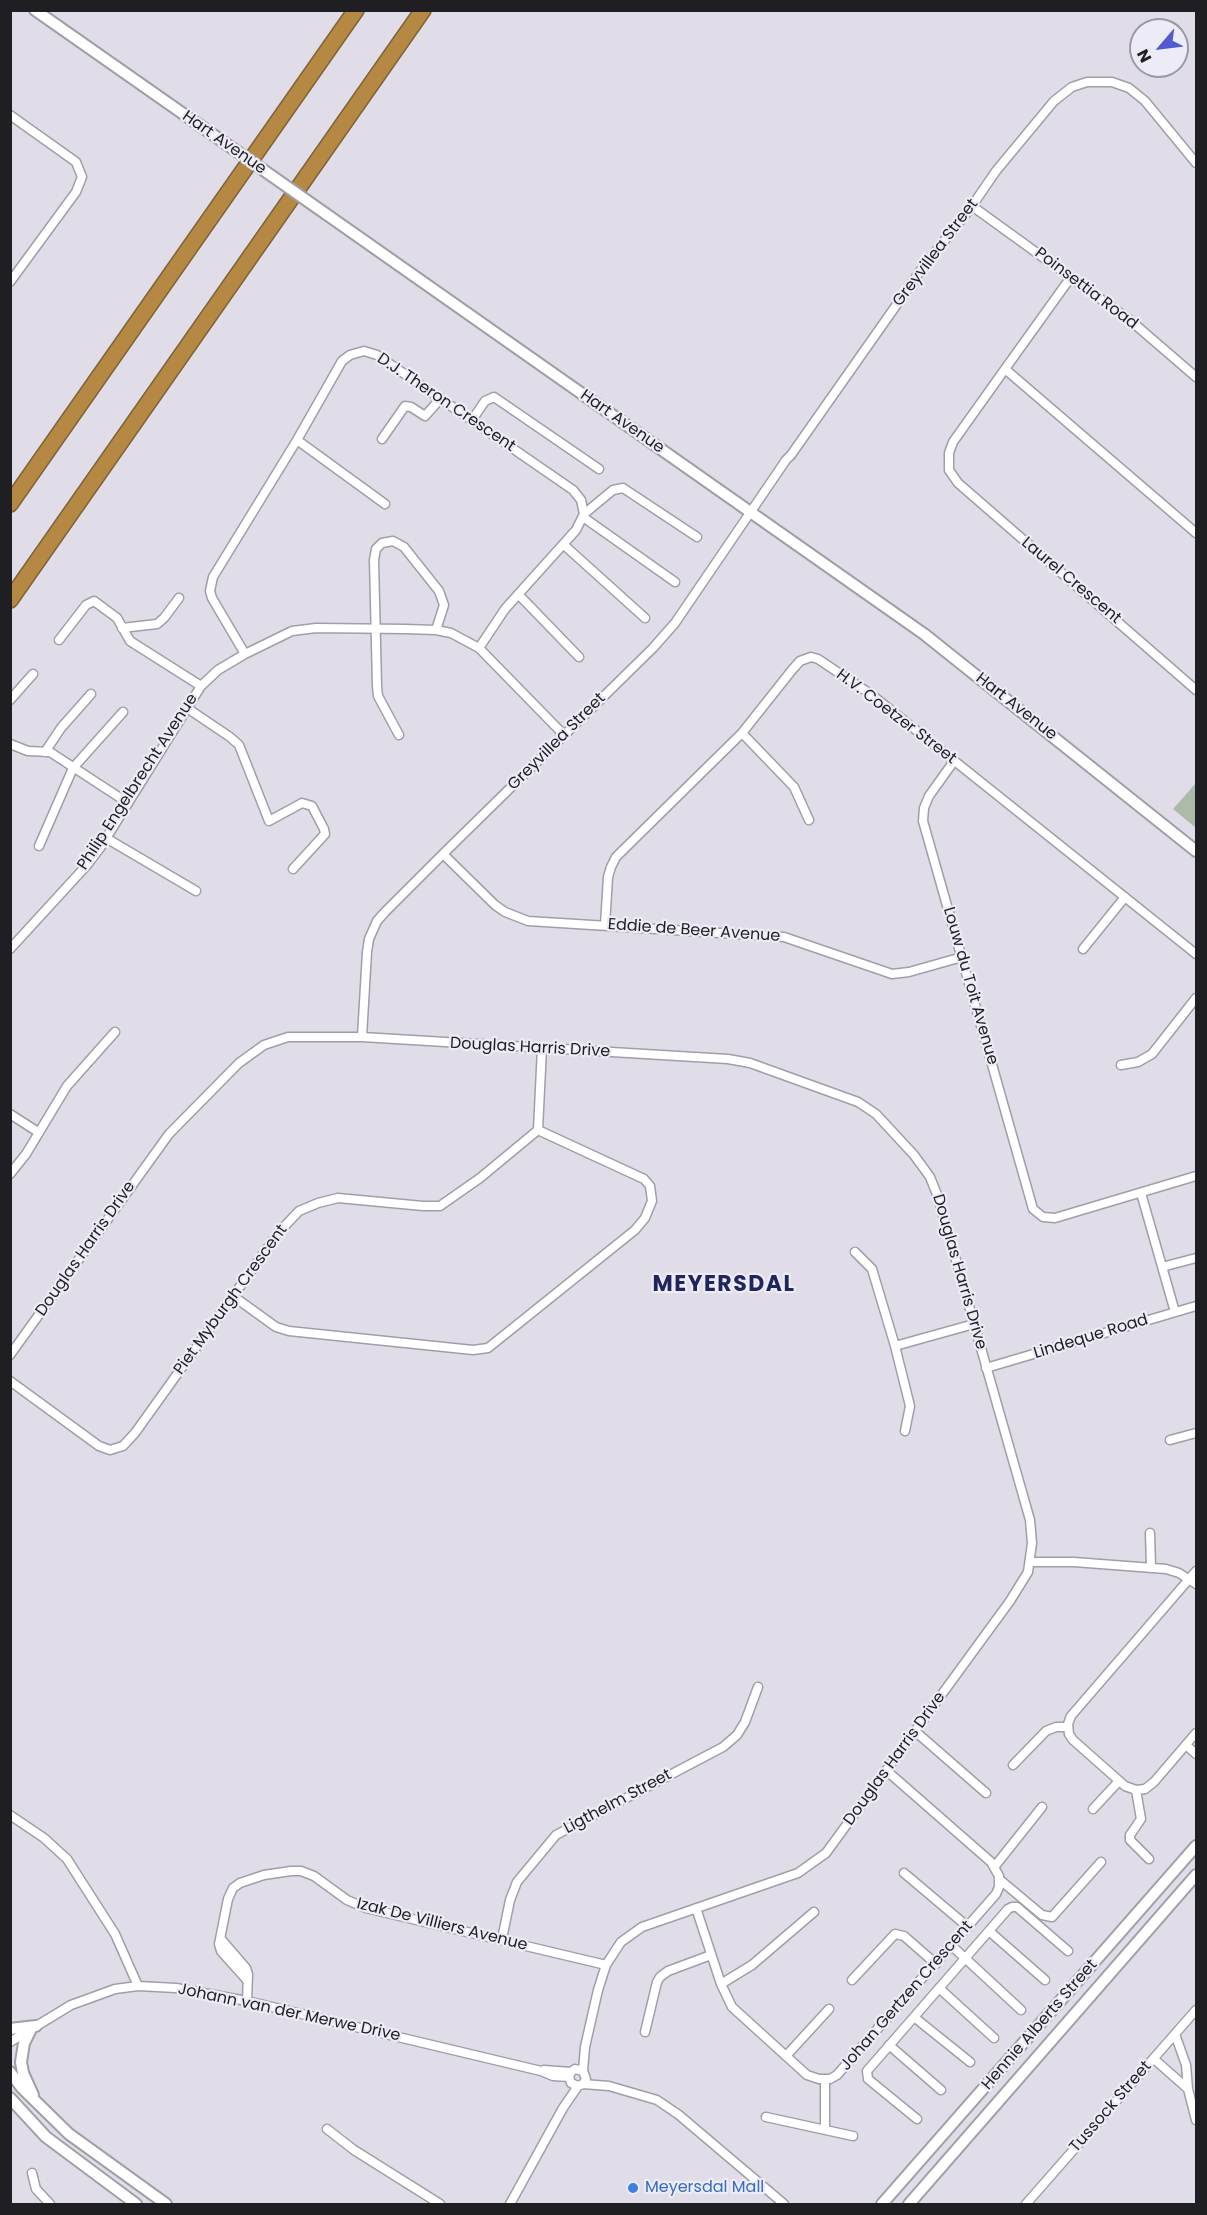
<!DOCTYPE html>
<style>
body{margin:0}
#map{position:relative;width:1207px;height:2215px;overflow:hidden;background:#e0dde8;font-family:Poppins,sans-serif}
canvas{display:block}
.frame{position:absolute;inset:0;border:12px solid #1f1e22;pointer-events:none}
.north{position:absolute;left:1129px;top:18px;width:60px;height:60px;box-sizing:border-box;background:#edebf5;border:2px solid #9b99a1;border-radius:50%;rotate:242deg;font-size:16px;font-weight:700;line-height:24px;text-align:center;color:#1f1e22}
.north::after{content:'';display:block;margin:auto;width:21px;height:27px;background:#525bd1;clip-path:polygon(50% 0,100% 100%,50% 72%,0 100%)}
</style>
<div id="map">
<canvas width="1207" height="2215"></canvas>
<div class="frame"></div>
<div class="north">N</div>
</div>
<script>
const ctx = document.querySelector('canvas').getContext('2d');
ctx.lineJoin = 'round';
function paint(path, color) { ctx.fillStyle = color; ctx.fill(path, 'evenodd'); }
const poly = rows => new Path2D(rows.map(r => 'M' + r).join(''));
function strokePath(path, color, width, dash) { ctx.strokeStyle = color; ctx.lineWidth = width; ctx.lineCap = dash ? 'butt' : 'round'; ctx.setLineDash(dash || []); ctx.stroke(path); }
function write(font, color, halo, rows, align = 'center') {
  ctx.font = font + ' Poppins,sans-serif'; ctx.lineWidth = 4.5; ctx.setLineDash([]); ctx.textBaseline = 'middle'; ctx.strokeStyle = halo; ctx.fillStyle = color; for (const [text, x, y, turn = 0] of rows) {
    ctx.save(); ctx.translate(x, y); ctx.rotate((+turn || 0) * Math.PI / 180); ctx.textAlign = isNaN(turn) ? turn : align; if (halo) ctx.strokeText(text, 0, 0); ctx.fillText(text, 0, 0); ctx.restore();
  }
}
const green = poly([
 [1196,783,1196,828,1173,809]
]);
const minor = poly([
 [10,115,76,162,82,177,76,192,10,282],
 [972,206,1131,321,1196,377],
 [1005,369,1071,277],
 [472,420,485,401,494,397,599,469],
 [382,439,405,406,411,407,425,416,441,398],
 [297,440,385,504],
 [584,514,613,490,623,488,697,537],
 [583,517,675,582],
 [1196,533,1005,369,953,442,949,453,949,470,958,483,1196,690],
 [564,545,645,618],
 [518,594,579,657],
 [122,628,157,624,164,618,179,598],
 [59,640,86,605,94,601,117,618,130,641,201,686],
 [245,654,212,598,210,591,213,577,297,440,342,361,350,355,364,351,377,355,573,490,581,500,584,514,576,530,505,609,479,648],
 [10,700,33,674],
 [187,708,230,737,239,745,269,821,302,803,312,806,324,829,325,834,293,869],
 [742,733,794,787,809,820],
 [399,735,378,696,377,686,374,560,376,549,382,543,393,541,404,547,439,591,444,605,436,630],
 [10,744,28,751,50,752,128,803],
 [45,752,61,728,91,694],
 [954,761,929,796,924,808,923,821,1033,1209,1043,1217,1055,1218,1196,1176],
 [106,838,196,891],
 [39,846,73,768,123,712],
 [443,854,495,905,505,912,528,921,784,937,892,974,909,972,962,957],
 [605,925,608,877,611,867,616,857,742,733,792,670,800,661,811,657,818,659,872,695,1196,954],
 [10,949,87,865,100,848,201,686,218,670,245,654,292,631,316,628,405,629,436,630,451,633,479,648,564,735],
 [1083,949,1125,897],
 [362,1037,367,952,369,939,377,921,385,912,443,854,653,648,675,623,786,460,791,455,921,270,972,206,996,171,1054,101,1072,87,1087,82,1112,82,1129,88,1145,101,1196,163],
 [1121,1065,1138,1062,1152,1054,1196,998],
 [10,1114,38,1132],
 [10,1174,26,1154,67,1086,115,1032],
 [1141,1193,1175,1312],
 [855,1252,872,1269,895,1346],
 [1162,1267,1196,1258],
 [233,1296,276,1327,289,1331,473,1350,488,1348,635,1230,645,1218,652,1201,650,1186,644,1179,538,1130],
 [10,1355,169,1134,239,1063,264,1045,288,1037,362,1037,728,1059,750,1063,858,1102,876,1114,914,1155,930,1177,938,1197,1030,1520,1032,1543,1028,1572,1010,1601,826,1853,798,1873,642,1927,621,1942,606,1965,598,1990,585,2047,583,2071,586,2079,583,2084,578,2086,571,2083,569,2077,571,2072,575,2069,583,2071],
 [986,1368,1196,1306],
 [10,1381,99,1446,110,1450,123,1446,135,1433,279,1232,299,1211,318,1203,338,1198,423,1206,440,1206,480,1178,538,1130,542,1048],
 [905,1431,910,1406,895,1346,974,1324],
 [1170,1440,1196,1433],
 [1150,1533,1151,1567],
 [1030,1562,1074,1562,1166,1569,1179,1573,1196,1584],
 [1196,1571,1071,1716,1068,1724,1069,1734,1073,1740,1125,1786,1136,1790,1145,1789,1154,1782,1196,1733],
 [916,1732,986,1793],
 [1186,1745,1196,1754],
 [1013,1765,1046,1731,1056,1727,1068,1727],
 [1136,1790,1141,1819,1130,1835,1130,1840,1149,1859],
 [1093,1809,1119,1781],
 [10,1815,44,1838,67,1859,115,1934,138,1986],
 [995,1866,1042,1807],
 [904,1873,968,1927],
 [999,1879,1042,1915,1052,1917,1101,1862],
 [696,1908,721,1984,732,2007,807,2075,819,2079,830,2079,837,2075,996,1894,999,1887,999,1876,991,1862,887,1771],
 [989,1931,1045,1980],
 [221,1939,246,1968,248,1974,247,2001],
 [502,1939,510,1900,517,1882,556,1835,723,1747,737,1735,745,1722,758,1687],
 [952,1946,1021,2010],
 [247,1980,221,1951,219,1944,228,1899,233,1888,240,1883,264,1875,291,1871,301,1871,314,1876,347,1900,366,1908,606,1965],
 [852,1980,895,1934,904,1936,936,1964],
 [721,1984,752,1965,814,1912],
 [939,1988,994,2038],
 [914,2017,970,2062],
 [645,2032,657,1982,660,1977,668,1971,711,1955],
 [1175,2034,1186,2065,1188,2089,1196,2120],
 [10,2042,71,2005,115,1989,138,1986,176,1988,247,2001,541,2071,553,2076,569,2077],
 [889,2045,941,2090],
 [786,2056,829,2009],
 [1154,2059,1188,2089],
 [544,2070,571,2072],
 [583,2084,609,2086,657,2100,679,2115,784,2204],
 [766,2117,853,2136],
 [917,2119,868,2079,867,2071,1008,1909,1012,1907,1017,1907,1068,1951],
 [327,2129,354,2150,440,2204],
 [825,2129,825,2079],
 [32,2173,36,2189,50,2204],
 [510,2204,563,2108,578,2086],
 [1026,2204,1196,2010]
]);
const tertiary = poly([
 [35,10,232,148],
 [326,214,924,634,1196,851],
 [10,2029,36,2026],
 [31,2029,24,2043,21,2062,23,2073,33,2095],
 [10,2072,22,2088,69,2134,166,2204],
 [10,2098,46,2137,136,2204],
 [882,2204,1196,1846],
 [909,2204,1196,1875]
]);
const motorway = poly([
 [10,504,356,10],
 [10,600,423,10]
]);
const tertiaryBridge = poly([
 [232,148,326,214]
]);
const markers = [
 [633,2188,6,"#3f7fe0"]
];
const streetNames = [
 ["Hart Avenue",224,143,35],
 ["Greyvillea Street",936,253,-53],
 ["Poinsettia Road",1086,289,37],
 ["D.J. Theron Crescent",446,403,34],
 ["Hart Avenue",622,422,35],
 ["Laurel Crescent",1071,581,40],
 ["Hart Avenue",1016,707,38],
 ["H.V. Coetzer Street",896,717,37],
 ["Greyvillea Street",557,742,-45],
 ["Philip Engelbrecht Avenue",138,782,-57],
 ["Eddie de Beer Avenue",694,931,4],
 ["Louw du Toit Avenue",970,986,74],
 ["Douglas Harris Drive",530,1048,3],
 ["Douglas Harris Drive",86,1249,-55],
 ["Douglas Harris Drive",959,1272,74],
 ["Piet Myburgh Crescent",231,1300,-54],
 ["Lindeque Road",1091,1337,-17],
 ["Douglas Harris Drive",895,1759,-54],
 ["Ligthelm Street",618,1802,-28],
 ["Izak De Villiers Avenue",442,1925,14],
 ["Johan Gertzen Crescent",907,1996,-49],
 ["Johann van der Merwe Drive",289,2013,12],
 ["Hennie Alberts Street",1040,2025,-49],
 ["Tussock Street",1111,2107,-49]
];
const shopNames = [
 ["Meyersdal Mall",645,2188]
];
const districtNames = [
 ["MEYERSDAL",724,1285]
];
paint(green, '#acbaa9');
strokePath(minor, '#a09ea7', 11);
strokePath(tertiary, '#a09ea7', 14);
strokePath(motorway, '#806437', 18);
strokePath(minor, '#fff', 8);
strokePath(tertiary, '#fff', 10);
strokePath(motorway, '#b58943', 15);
strokePath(tertiaryBridge, '#a09ea7', 14, []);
strokePath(tertiaryBridge, '#fff', 10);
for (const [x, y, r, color] of markers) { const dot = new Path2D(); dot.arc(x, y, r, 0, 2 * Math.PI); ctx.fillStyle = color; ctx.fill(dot); strokePath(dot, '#edebf5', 2); }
write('16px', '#1f1e22', '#edebf5', streetNames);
write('16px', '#366cbe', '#edebf5', shopNames, 'left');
ctx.letterSpacing = '1.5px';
write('bold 22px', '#21255e', '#edebf5', districtNames);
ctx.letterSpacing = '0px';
</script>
